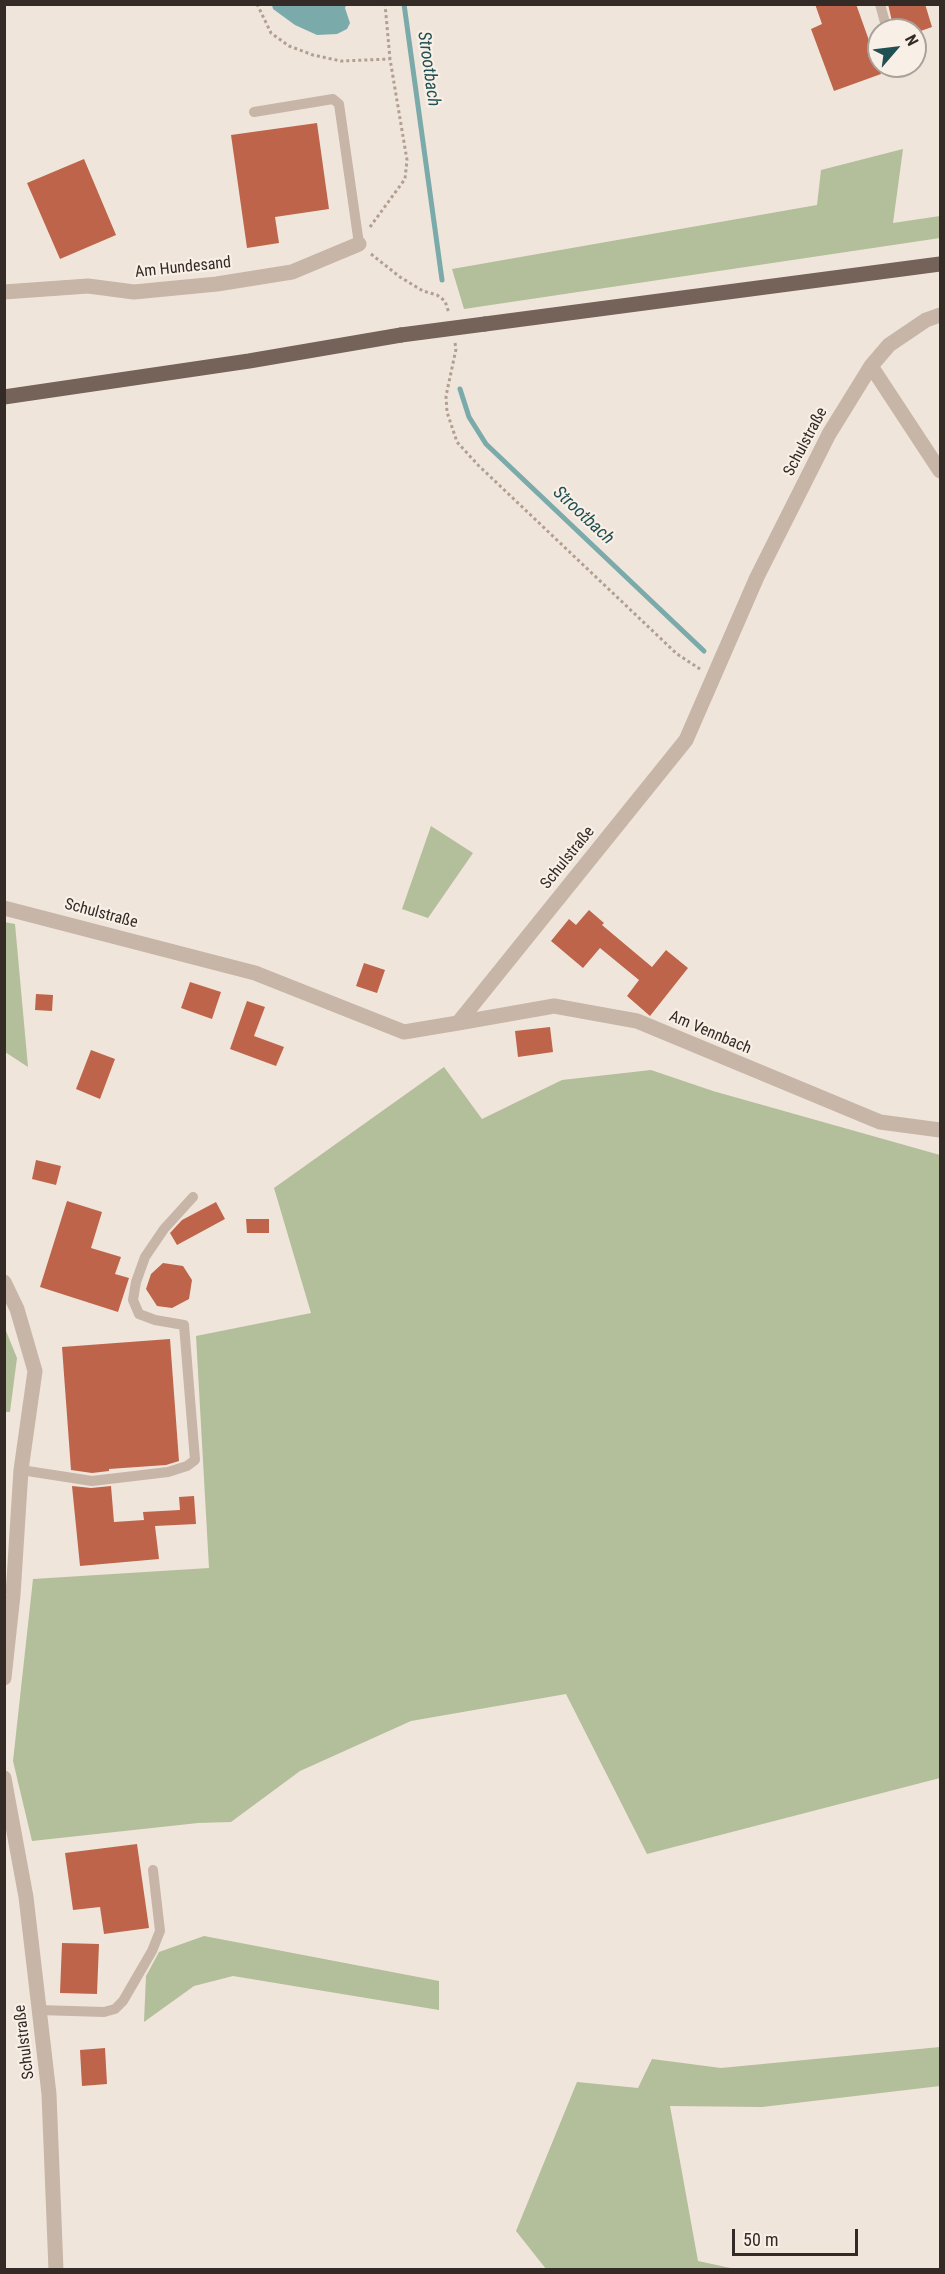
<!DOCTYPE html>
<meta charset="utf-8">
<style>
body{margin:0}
#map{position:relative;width:945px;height:2274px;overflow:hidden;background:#f0e5da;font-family:"Roboto Condensed",sans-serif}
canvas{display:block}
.frame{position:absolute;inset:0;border:6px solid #342b27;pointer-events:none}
.north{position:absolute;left:867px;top:18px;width:60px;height:60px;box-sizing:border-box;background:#f8efe6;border:2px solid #aaa19a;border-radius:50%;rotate:62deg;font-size:16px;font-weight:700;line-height:24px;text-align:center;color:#342b27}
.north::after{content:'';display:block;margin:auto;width:21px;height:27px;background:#1f5052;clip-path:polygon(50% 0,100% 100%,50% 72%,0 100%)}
.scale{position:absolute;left:732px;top:2229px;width:126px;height:27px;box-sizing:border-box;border:3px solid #342b27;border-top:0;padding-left:8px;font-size:18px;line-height:21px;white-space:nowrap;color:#342b27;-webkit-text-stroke:4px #f8efe6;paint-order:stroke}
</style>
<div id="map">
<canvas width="945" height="2274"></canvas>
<div class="frame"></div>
<div class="north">N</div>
<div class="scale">50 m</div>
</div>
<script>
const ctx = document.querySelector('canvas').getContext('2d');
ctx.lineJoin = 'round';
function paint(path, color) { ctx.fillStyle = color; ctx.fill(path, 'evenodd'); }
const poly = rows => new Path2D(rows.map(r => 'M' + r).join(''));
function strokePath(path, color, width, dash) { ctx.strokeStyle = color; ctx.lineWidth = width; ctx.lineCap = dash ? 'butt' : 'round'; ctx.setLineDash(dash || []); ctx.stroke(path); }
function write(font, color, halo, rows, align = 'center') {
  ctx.font = font + ' "Roboto Condensed",sans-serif'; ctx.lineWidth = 4.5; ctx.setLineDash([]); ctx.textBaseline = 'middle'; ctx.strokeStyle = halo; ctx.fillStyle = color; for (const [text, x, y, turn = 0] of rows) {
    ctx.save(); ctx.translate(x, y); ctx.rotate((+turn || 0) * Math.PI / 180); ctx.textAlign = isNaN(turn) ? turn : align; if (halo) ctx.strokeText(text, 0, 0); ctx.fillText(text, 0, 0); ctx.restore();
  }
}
const green = poly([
 [903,149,893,223,940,216,940,238,464,309,452,269,817,205,821,170],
 [431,826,473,853,428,918,402,909],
 [4,922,15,924,28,1067,5,1052],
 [444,1067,482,1119,562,1080,651,1070,713,1091,940,1155,940,1778,647,1854,566,1694,411,1721,300,1771,231,1822,198,1823,32,1841,13,1761,33,1579,209,1568,196,1336,311,1313,274,1188],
 [4,1326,17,1358,10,1412,5,1412],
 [204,1936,439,1981,439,2010,233,1976,194,1986,144,2022,146,1976,159,1952],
 [940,2047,940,2086,762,2107,670,2106,698,2261,735,2269,546,2269,516,2231,577,2082,638,2088,652,2059,721,2068]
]);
const water = poly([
 [272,5,346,5,345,8,350,23,347,29,337,34,317,35,295,25,273,9]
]);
const stream = poly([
 [404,4,442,280],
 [460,389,469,417,486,444,704,651]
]);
const building = poly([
 [815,4,856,4,881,74,834,91,811,29,822,24],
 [888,4,925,4,932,27,915,33,915,30,894,30],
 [317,123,329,209,275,217,279,243,247,248,231,135],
 [84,159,116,235,60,259,27,183],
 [589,910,604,923,602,925,652,967,666,950,688,968,650,1016,627,996,639,980,600,948,583,968,551,941,569,919,576,925],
 [364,963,385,970,377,993,356,986],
 [190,982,221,992,212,1019,181,1008],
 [36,994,53,995,52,1011,35,1010],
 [247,1001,265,1007,254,1036,284,1047,276,1066,230,1049],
 [550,1027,553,1052,518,1057,515,1031],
 [91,1050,115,1059,100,1099,76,1089],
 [36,1160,61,1166,56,1185,32,1179],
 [67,1201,102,1212,91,1248,121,1257,115,1274,129,1278,118,1312,40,1287],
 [216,1202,225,1219,177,1245,170,1233,182,1220],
 [246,1219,269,1219,269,1233,247,1233],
 [163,1263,183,1266,192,1280,189,1299,172,1308,157,1306,146,1289,151,1274],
 [170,1339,179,1461,166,1465,109,1469,109,1471,92,1473,71,1470,62,1347],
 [72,1486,91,1488,111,1486,114,1522,144,1520,143,1512,180,1510,179,1497,194,1496,196,1524,155,1526,159,1559,80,1566],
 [137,1844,149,1928,104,1934,100,1907,73,1910,65,1853],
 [62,1943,99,1944,97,1994,60,1993],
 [105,2048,107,2084,82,2086,80,2050]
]);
const path = poly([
 [257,4,271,33,289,46,313,55,341,61,390,59],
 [370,227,405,179,407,160,390,59,385,4],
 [371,254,400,277,423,291,437,295,445,301,449,313],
 [455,343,456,349,446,396,447,412,457,442,478,465,677,654,700,669]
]);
const service = poly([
 [880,4,887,30],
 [254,112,333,99,339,104,359,244],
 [21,1470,92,1481,168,1472,187,1466,195,1460,184,1325,155,1320,139,1314,133,1300,136,1282,145,1257,164,1229,193,1197],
 [39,2010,104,2012,115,2009,123,2001,152,1951,160,1931,153,1870]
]);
const minor = poly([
 [4,292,88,286,134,292,217,284,292,272,359,244],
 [871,366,940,471],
 [4,908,255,973,404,1032,458,1023,686,740,757,577,829,434,871,366,889,345,926,320,940,315],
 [458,1023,554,1006,637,1021,880,1122,940,1130],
 [4,1282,17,1309,35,1371,21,1470,13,1595,4,1678],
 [4,1778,26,1897,49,2094,56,2270]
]);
const primary = poly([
 [485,324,940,264],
 [4,397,249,361,401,335]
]);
const primaryBridge = poly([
 [401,335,485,324]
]);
const streetNames = [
 ["Am Hundesand",183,268,-6],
 ["Schulstraße",806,442,-62],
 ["Schulstraße",568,858,-51],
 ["Schulstraße",101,914,15],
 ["Am Vennbach",710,1033,23],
 ["Schulstraße",25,2042,-97]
];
const waterNames = [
 ["Strootbach",428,69,82],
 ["Strootbach",583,516,43]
];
paint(green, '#b3be9b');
paint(water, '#7baaab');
strokePath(stream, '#7baaab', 5);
paint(building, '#be644a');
strokePath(path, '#b29f91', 3, [3, 3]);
strokePath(service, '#c7b5a7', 10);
strokePath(minor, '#c7b5a7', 15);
strokePath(primary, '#756259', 15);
strokePath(primaryBridge, '#756259', 15);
write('16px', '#342b27', '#f8efe6', streetNames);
write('italic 18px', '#1f5052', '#f8efe6', waterNames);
</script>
